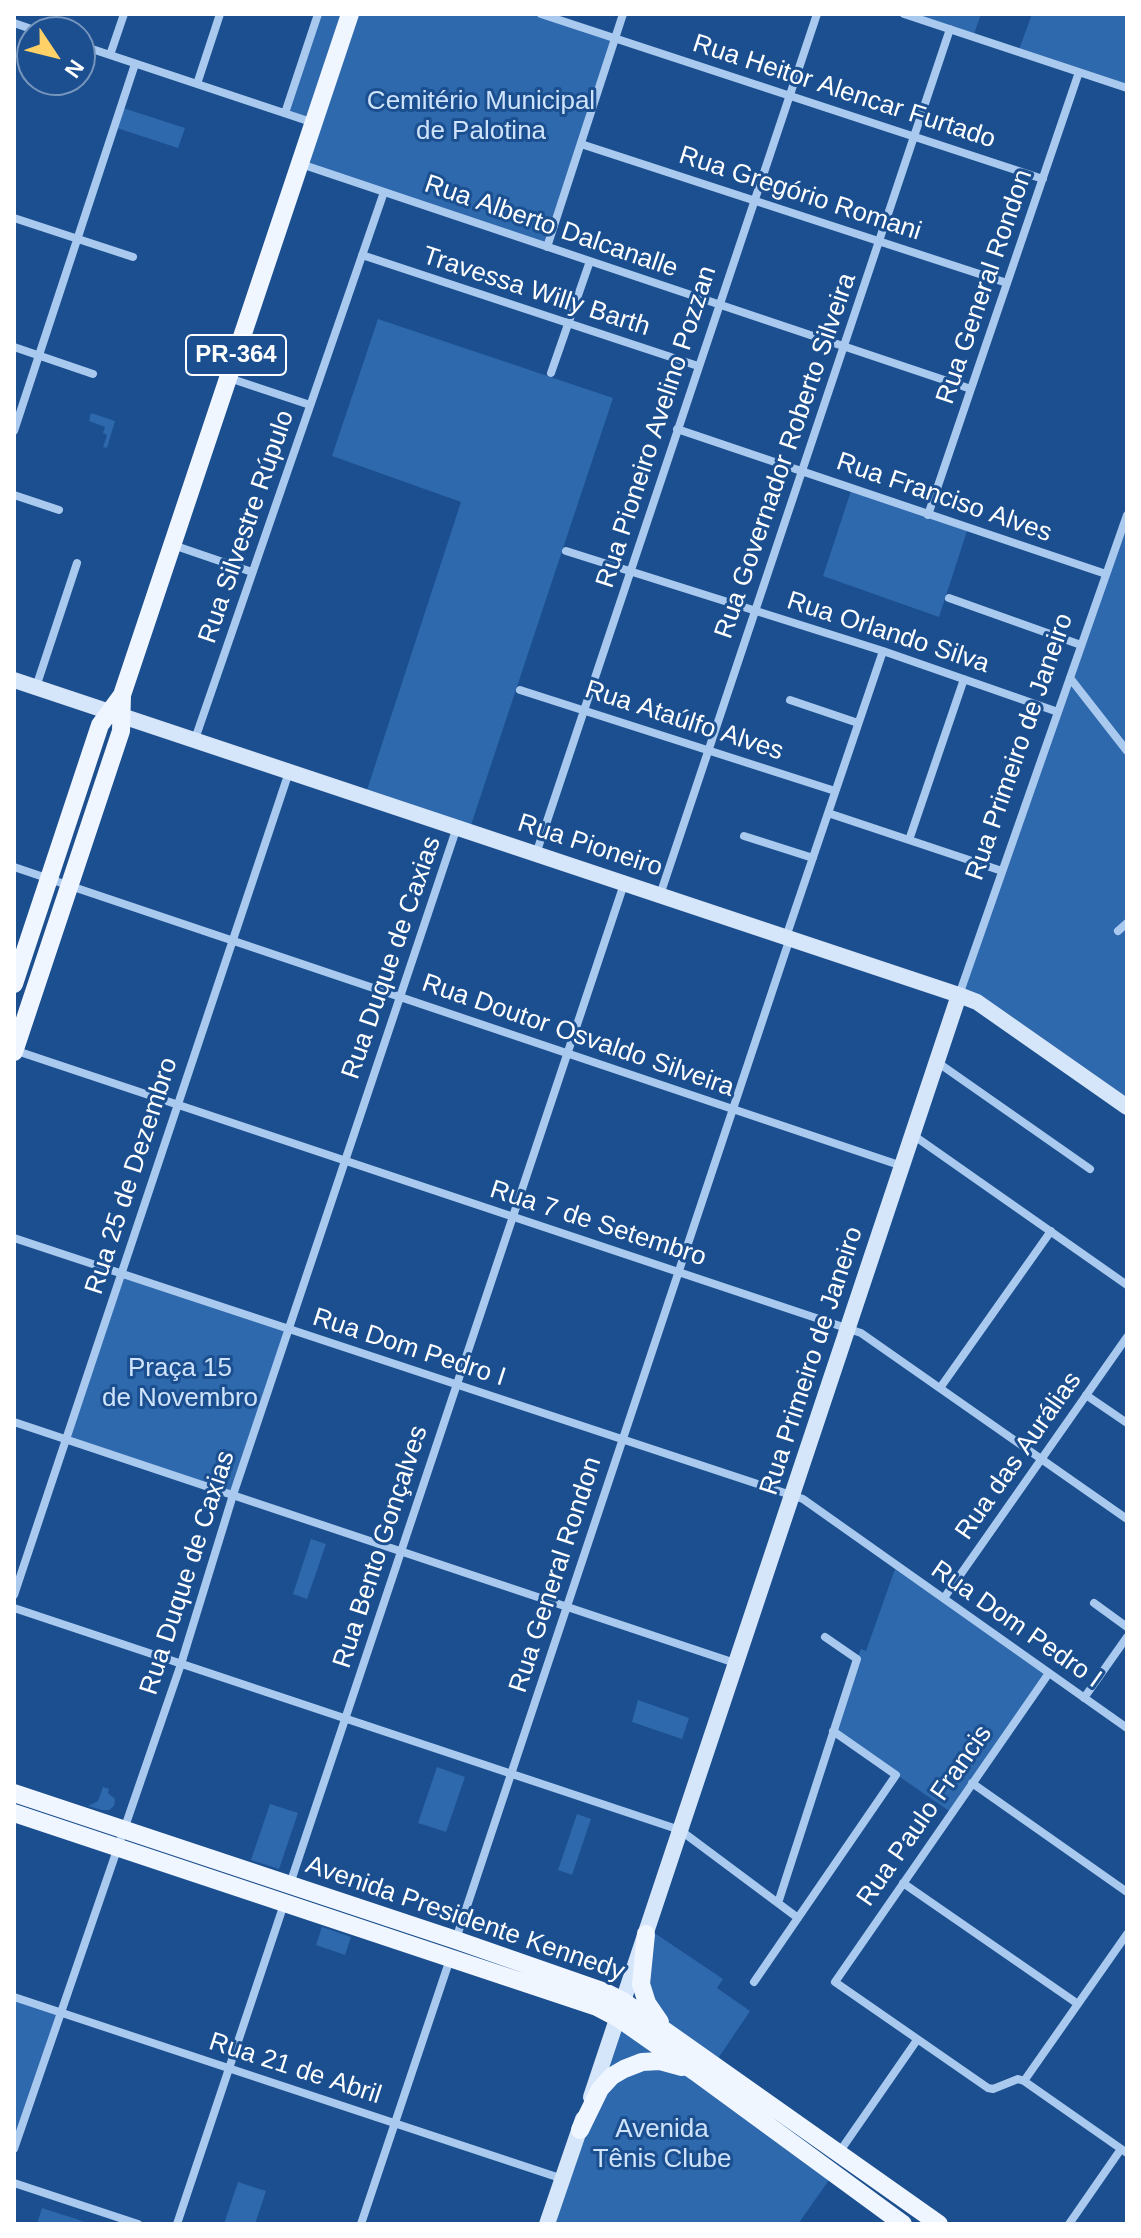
<!DOCTYPE html>
<meta charset="utf-8">
<style>
body{margin:0}
#map{position:relative;width:1141px;height:2238px;overflow:hidden;background:#1b4f8f;font-family:Arial,sans-serif}
canvas{display:block}
.frame{position:absolute;inset:0;border:16px solid #fff;pointer-events:none}
.north{position:absolute;left:16px;top:16px;width:80px;height:80px;box-sizing:border-box;background:#1b4f8f;border:2px solid #7695bc;border-radius:50%;rotate:125deg;font-size:22px;font-weight:700;line-height:32px;text-align:center;color:#fff}
.north::after{content:'';display:block;margin:auto;width:28px;height:36px;background:#ffd166;clip-path:polygon(50% 0,100% 100%,50% 72%,0 100%)}
</style>
<div id="map">
<canvas width="1141" height="2238"></canvas>
<div class="frame"></div>
<div class="north">N</div>
</div>
<script>
const ctx = document.querySelector('canvas').getContext('2d');
ctx.lineJoin = 'round';
function paint(path, color) { ctx.fillStyle = color; ctx.fill(path, 'evenodd'); }
const poly = rows => new Path2D(rows.map(r => 'M' + r).join(''));
function strokePath(path, color, width, dash) { ctx.strokeStyle = color; ctx.lineWidth = width; ctx.lineCap = dash ? 'butt' : 'round'; ctx.setLineDash(dash || []); ctx.stroke(path); }
function write(font, color, halo, rows, align = 'center') {
  ctx.font = font + ' Arial,sans-serif'; ctx.lineWidth = 6; ctx.setLineDash([]); ctx.textBaseline = 'middle'; ctx.strokeStyle = halo; ctx.fillStyle = color; for (const [text, x, y, turn = 0] of rows) {
    ctx.save(); ctx.translate(x, y); ctx.rotate((+turn || 0) * Math.PI / 180); ctx.textAlign = isNaN(turn) ? turn : align; if (halo) ctx.strokeText(text, 0, 0); ctx.fillText(text, 0, 0); ctx.restore();
  }
}
const green = poly([
 [318,14,541,14,615,38,547,247,301,164,314,123,285,113],
 [916,14,981,14,973,37],
 [1032,14,1127,14,1127,78,1124,87,1018,52],
 [120,107,185,128,178,148,114,127],
 [378,319,613,398,469,831,365,796,461,502,332,456],
 [91,413,115,421,107,448,103,447,107,435,103,433,105,427,89,421],
 [852,488,968,528,939,617,823,576],
 [1127,515,1127,1094,1119,1102,959,995],
 [121,1273,289,1329,233,1495,66,1439],
 [311,1539,326,1544,307,1599,293,1594],
 [895,1569,1049,1673,952,1813,833,1731,857,1659,861,1649,866,1651],
 [638,1700,689,1718,682,1739,632,1722],
 [437,1767,465,1777,446,1832,418,1823],
 [103,1787,109,1789,108,1793,115,1799,114,1806,109,1810,102,1810,88,1806,98,1801],
 [270,1804,298,1813,279,1869,251,1860],
 [577,1814,591,1819,572,1875,558,1870],
 [322,1927,351,1937,345,1955,316,1945],
 [650,1930,723,1979,717,1988,750,2011,715,2063,662,2019,648,1995],
 [14,1997,62,2013,14,2149],
 [619,2023,672,2060,598,2085],
 [678,2065,834,2173,798,2224,547,2224,580,2130,624,2069],
 [238,2182,266,2191,255,2224,224,2224],
 [42,2208,70,2217,91,2224,37,2224]
]);
const street = poly([
 [541,14,1043,179],
 [904,14,1127,88],
 [14,23,40,32],
 [80,45,314,123],
 [110,55,124,14],
 [197,84,220,14],
 [285,113,318,14],
 [581,144,1007,283],
 [301,164,971,389],
 [14,218,133,257],
 [547,247,623,14],
 [362,255,698,366],
 [14,347,93,374],
 [551,373,590,261],
 [229,378,310,405],
 [677,429,1106,574],
 [14,431,135,64],
 [14,495,59,510],
 [928,515,1079,72],
 [173,545,252,572],
 [566,551,883,651,1058,712],
 [949,598,1081,645],
 [1070,678,1127,751],
 [36,687,77,563],
 [520,690,835,791],
 [790,700,858,723],
 [195,739,384,192],
 [828,813,1002,871],
 [744,836,813,858],
 [909,840,964,679],
 [536,854,817,14],
 [14,867,902,1166],
 [660,895,950,29],
 [1118,931,1127,923],
 [786,937,883,651],
 [959,995,1127,515],
 [14,1050,861,1333,1127,1519],
 [937,1062,1090,1169],
 [913,1135,1127,1285],
 [14,1238,803,1499,1127,1728],
 [940,1388,1051,1231],
 [1086,1395,1127,1423],
 [14,1422,735,1663],
 [14,1595,289,772],
 [944,1598,1127,1337],
 [1094,1603,1127,1627],
 [14,1608,680,1830,798,1918],
 [1084,1698,1127,1637],
 [972,1783,1127,1892],
 [903,1883,1078,2004],
 [290,1884,624,884],
 [778,1903,857,1659,825,1637],
 [456,1939,790,938],
 [754,1982,896,1775,833,1731],
 [14,1997,563,2179],
 [1024,2081,1018,2079,993,2089,988,2088,835,1982,1049,1673],
 [1024,2081,1127,1934],
 [1024,2081,1127,2153],
 [14,2149,181,1664,233,1495,457,827],
 [838,2154,917,2040],
 [14,2183,138,2224],
 [177,2224,284,1904],
 [361,2224,450,1959],
 [1069,2224,1121,2149]
]);
const secondary = poly([
 [14,680,959,995,977,1002,1127,1107],
 [591,2097,959,995],
 [547,2224,583,2119]
]);
const primary = poly([
 [14,984,100,725,122,695],
 [14,1052,121,731,122,695,350,14],
 [14,1793,456,1940,605,1992,623,2001,939,2224],
 [14,1813,597,2007,618,2018,698,2074,903,2224],
 [646,1934,641,1984,647,2003,660,2022],
 [580,2130,600,2089,612,2076,624,2069,642,2062,660,2061,682,2067]
]);
const shields = [
 [236,355,100]
];
const shieldNames = [
 ["PR-364",236,355]
];
const streetNames = [
 ["Rua Heitor Alencar Furtado",844,92,18],
 ["Rua Gregório Romani",800,194,18],
 ["Rua Alberto Dalcanalle",551,227,19],
 ["Rua General Rondon",985,287,-71],
 ["Travessa Willy Barth",536,292,18],
 ["Rua Pioneiro Avelino Pozzan",657,427,-72],
 ["Rua Governador Roberto Silveira",786,456,-71],
 ["Rua Franciso Alves",944,498,19],
 ["Rua Silvestre Rúpulo",247,527,-71],
 ["Rua Orlando Silva",888,633,18],
 ["Rua Ataúlfo Alves",684,721,18],
 ["Rua Primeiro de Janeiro",1020,747,-71],
 ["Rua Pioneiro",590,846,18],
 ["Rua Duque de Caxias",392,958,-71],
 ["Rua Doutor Osvaldo Silveira",578,1036,19],
 ["Rua 25 de Dezembro",132,1176,-72],
 ["Rua 7 de Setembro",598,1224,18],
 ["Rua Dom Pedro I",409,1348,18],
 ["Rua Primeiro de Janeiro",812,1361,-72],
 ["Rua das Aurálias",1019,1456,-55],
 ["Rua Bento Gonçalves",381,1547,-72],
 ["Rua Duque de Caxias",188,1573,-72],
 ["Rua General Rondon",556,1575,-72],
 ["Rua Dom Pedro I",1016,1625,35],
 ["Rua Paulo Francis",925,1816,-55],
 ["Avenida Presidente Kennedy",465,1919,19],
 ["Rua 21 de Abril",295,2069,18]
];
const parkNames = [
 ["Cemitério Municipal",481,102],
 ["de Palotina",481,132],
 ["Praça 15",180,1369],
 ["de Novembro",180,1399],
 ["Avenida",662,2130],
 ["Tênis Clube",662,2160]
];
paint(green, '#2e69ad');
strokePath(street, '#a9c9ee', 8);
strokePath(secondary, '#d6e6fa', 16);
strokePath(primary, '#f0f6ff', 18);
for (const [x, y, w] of shields) { const box = new Path2D(); box.roundRect(x - w / 2, y - 20, w, 40, 6); ctx.fillStyle = '#1b4f8f'; ctx.fill(box); strokePath(box, '#fff', 2); }
write('bold 24px', '#fff', null, shieldNames);
write('26px', '#fff', '#1b4f8f', streetNames);
write('26px', '#cfe3fa', '#1b4f8f', parkNames);
</script>
